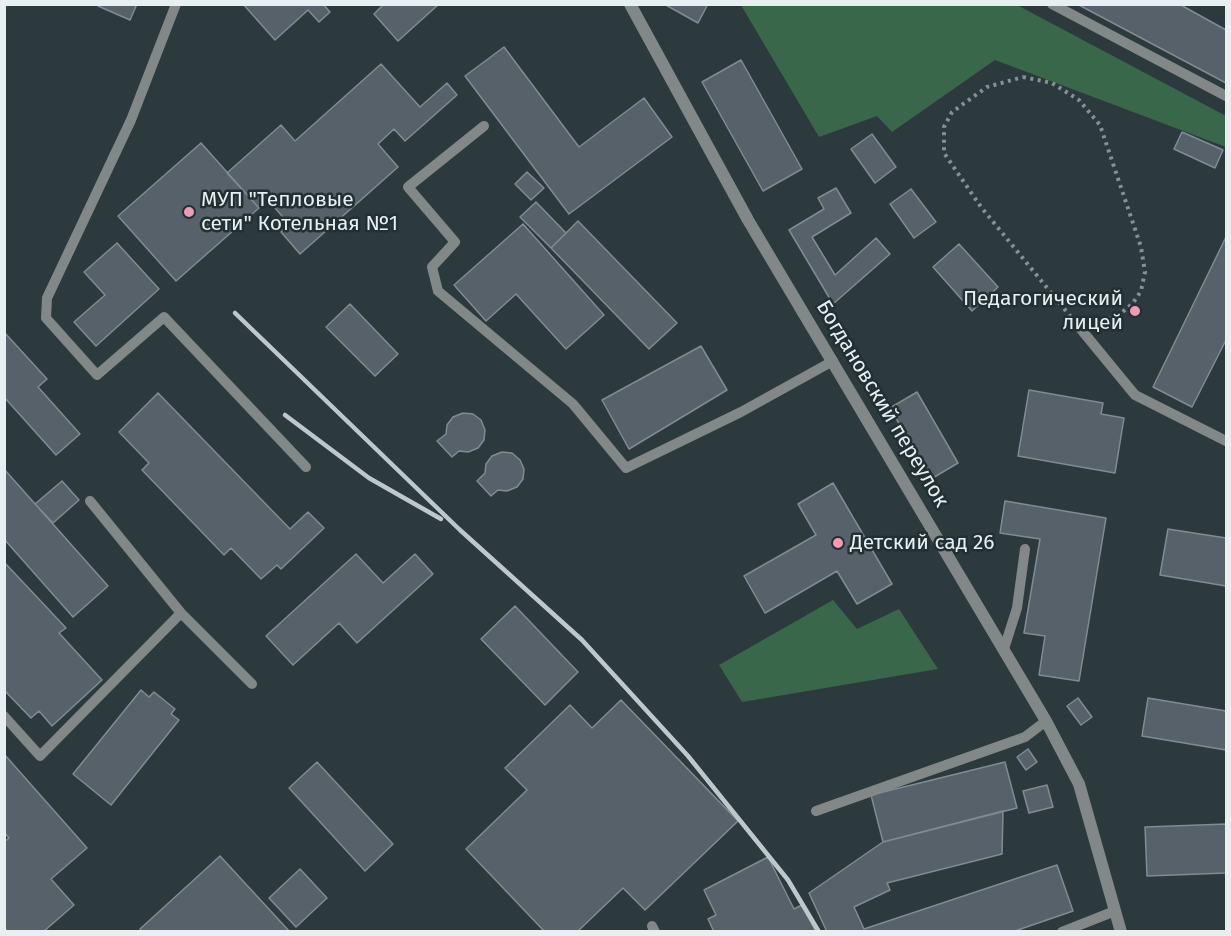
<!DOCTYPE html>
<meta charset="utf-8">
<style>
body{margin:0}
#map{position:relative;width:1231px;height:936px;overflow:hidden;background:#2c3a3d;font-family:"Fira Sans",sans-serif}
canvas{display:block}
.frame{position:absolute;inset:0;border:6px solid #e7eff1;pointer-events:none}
</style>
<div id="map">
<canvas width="1231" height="936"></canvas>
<div class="frame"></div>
</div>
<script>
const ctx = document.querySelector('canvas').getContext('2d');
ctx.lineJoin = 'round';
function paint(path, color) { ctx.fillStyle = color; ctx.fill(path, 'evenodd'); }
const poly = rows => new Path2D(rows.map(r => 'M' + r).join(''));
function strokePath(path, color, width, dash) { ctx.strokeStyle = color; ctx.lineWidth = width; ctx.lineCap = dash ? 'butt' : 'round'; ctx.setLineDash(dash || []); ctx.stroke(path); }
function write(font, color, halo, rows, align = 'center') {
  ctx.font = font + ' "Fira Sans",sans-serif'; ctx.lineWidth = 5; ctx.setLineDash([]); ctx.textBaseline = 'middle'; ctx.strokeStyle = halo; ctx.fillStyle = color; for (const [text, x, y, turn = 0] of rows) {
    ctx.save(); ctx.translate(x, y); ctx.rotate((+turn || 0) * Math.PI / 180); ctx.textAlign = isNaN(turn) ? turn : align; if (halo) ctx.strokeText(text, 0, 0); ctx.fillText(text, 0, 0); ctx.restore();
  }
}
const green = poly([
 [741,5,1017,5,1226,116,1226,147,995,60,892,132,877,116,819,137],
 [833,600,857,629,899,609,938,669,742,702,719,665]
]);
const building = poly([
 [99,4,137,4,130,20,98,6,99,4],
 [243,4,323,4,330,12,319,22,308,10,275,40,243,4],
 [384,4,439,4,398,41,374,14,384,4],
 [664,4,708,4,698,23,664,4],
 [1077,4,1179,4,1226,30,1226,83,1077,4],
 [504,47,579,147,644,98,672,137,569,214,465,76,504,47],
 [741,60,802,169,763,191,702,82,741,60],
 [381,64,420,107,447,83,457,95,405,141,394,129,378,144,398,167,300,254,281,232,289,224,268,200,259,208,227,173,281,125,295,141,381,64],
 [1182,132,1223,150,1215,168,1174,149,1182,132],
 [872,134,896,167,875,183,851,149,872,134],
 [201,143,259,208,176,281,118,216,201,143],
 [527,172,544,188,531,200,515,184,527,172],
 [836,188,851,213,812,237,835,275,876,238,890,254,833,304,789,230,824,209,818,198,836,188],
 [911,189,936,222,914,238,890,204,911,189],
 [536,202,566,233,551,248,520,217,536,202],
 [578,221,677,323,649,349,551,248,578,221],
 [523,224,604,315,566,349,516,294,486,321,454,285,523,224],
 [1226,237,1226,340,1192,407,1153,387,1226,237],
 [117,243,159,289,96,346,74,322,105,295,84,272,117,243],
 [959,244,998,287,972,311,933,267,959,244],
 [350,304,398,354,375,376,326,327,350,304],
 [4,332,47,379,38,387,80,434,56,455,4,397,4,332],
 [701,346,727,390,629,449,602,400,701,346],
 [1029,390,1103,403,1101,414,1124,418,1115,473,1018,456,1029,390],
 [917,392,958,463,931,479,890,408,917,392],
 [158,393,290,529,308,512,324,528,281,569,277,565,261,579,231,548,224,555,142,470,149,463,119,432,158,393],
 [463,413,473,414,481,420,485,430,484,440,478,448,468,452,459,451,452,457,437,441,446,434,447,425,453,417,463,413],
 [502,452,512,453,520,460,524,469,523,479,517,487,507,491,498,490,491,496,477,481,485,473,486,464,492,456,502,452],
 [4,469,108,586,73,617,4,539,4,469],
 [62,481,79,500,53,523,35,504,62,481],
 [833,483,892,584,857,604,837,571,765,613,744,576,816,535,798,504,833,483],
 [1005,501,1106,518,1079,681,1039,675,1045,636,1024,633,1040,539,1000,533,1005,501],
 [1168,529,1226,538,1226,586,1160,575,1168,529],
 [356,554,383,583,415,554,433,574,357,643,339,623,293,665,266,636,356,554],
 [4,562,66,628,59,633,102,680,52,726,39,711,31,718,4,690,4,562],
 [515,606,578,672,545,705,481,639,515,606],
 [141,690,149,697,154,692,175,709,171,714,179,720,111,805,73,774,141,690],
 [1078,698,1092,717,1081,725,1067,706,1078,698],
 [1148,698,1226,711,1226,750,1142,736,1148,698],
 [621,700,738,821,645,910,623,888,577,932,545,932,466,849,527,790,505,768,570,705,592,728,621,700],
 [1028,749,1037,762,1026,770,1017,757,1028,749],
 [4,754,87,848,51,879,74,905,43,932,8,932,4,927,4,842,9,838,4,832,4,754],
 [317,762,393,844,365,871,289,788,317,762],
 [1005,762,1017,808,883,842,871,795,1005,762],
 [1047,785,1053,807,1029,813,1023,791,1047,785],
 [1003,811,1002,854,887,883,890,890,854,907,864,929,1057,865,1073,911,1012,932,827,932,809,893,883,842,1003,811],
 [1226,824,1226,873,1147,876,1145,827,1226,824],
 [220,856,290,932,142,932,140,929,220,856],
 [768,857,794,909,802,905,816,932,714,932,708,919,716,915,704,890,768,857],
 [300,869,327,898,296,927,269,898,300,869]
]);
const path = poly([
 [1023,77,1052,83,1079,100,1100,125,1141,247,1145,272,1141,291,1133,303,1118,316,1099,322,1075,322,981,207,944,153,944,127,952,112,987,87,1023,77]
]);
const service = poly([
 [176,4,131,120,47,298,46,318,97,375,164,317,306,467],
 [1052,4,1226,96],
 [484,126,408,187,455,242,432,267,438,291,573,404,626,468,741,412,833,361],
 [1075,322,1135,395,1226,441],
 [90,501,181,613,252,684],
 [1004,649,1017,608,1025,549],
 [4,716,40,756,181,613],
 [816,811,1025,737,1046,721],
 [652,926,655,932],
 [1062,932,1115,911]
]);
const minor = poly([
 [630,4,748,220,1046,721,1079,784,1121,932]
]);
const rail = poly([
 [235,313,460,530,582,640,688,756,788,880,819,932],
 [285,415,369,478,441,519]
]);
const markers = [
 [189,212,6,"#f19ab2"],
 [1135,311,6,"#f19ab2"],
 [838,543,6,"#f19ab2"]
];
const poiNames = [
 ["МУП \"Тепловые",201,200],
 ["сети\" Котельная №1",201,224],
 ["Педагогический",1123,299,"right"],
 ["лицей",1123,323,"right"],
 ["Детский сад 26",850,543]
];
const streetNames = [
 ["Богдановский переулок",882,404,59]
];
paint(green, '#39674a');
paint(building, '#56616a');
strokePath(building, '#808b94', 1.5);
strokePath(path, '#869193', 4, [3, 4.5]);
strokePath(service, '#818887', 10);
strokePath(minor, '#818887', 12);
strokePath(rail, '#bec8ca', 4.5);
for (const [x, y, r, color] of markers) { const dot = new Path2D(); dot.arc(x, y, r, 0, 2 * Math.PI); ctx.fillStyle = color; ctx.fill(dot); strokePath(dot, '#223033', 2); }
write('21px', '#e7eff1', '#223033', poiNames, 'left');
write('21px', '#e7eff1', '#223033', streetNames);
</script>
